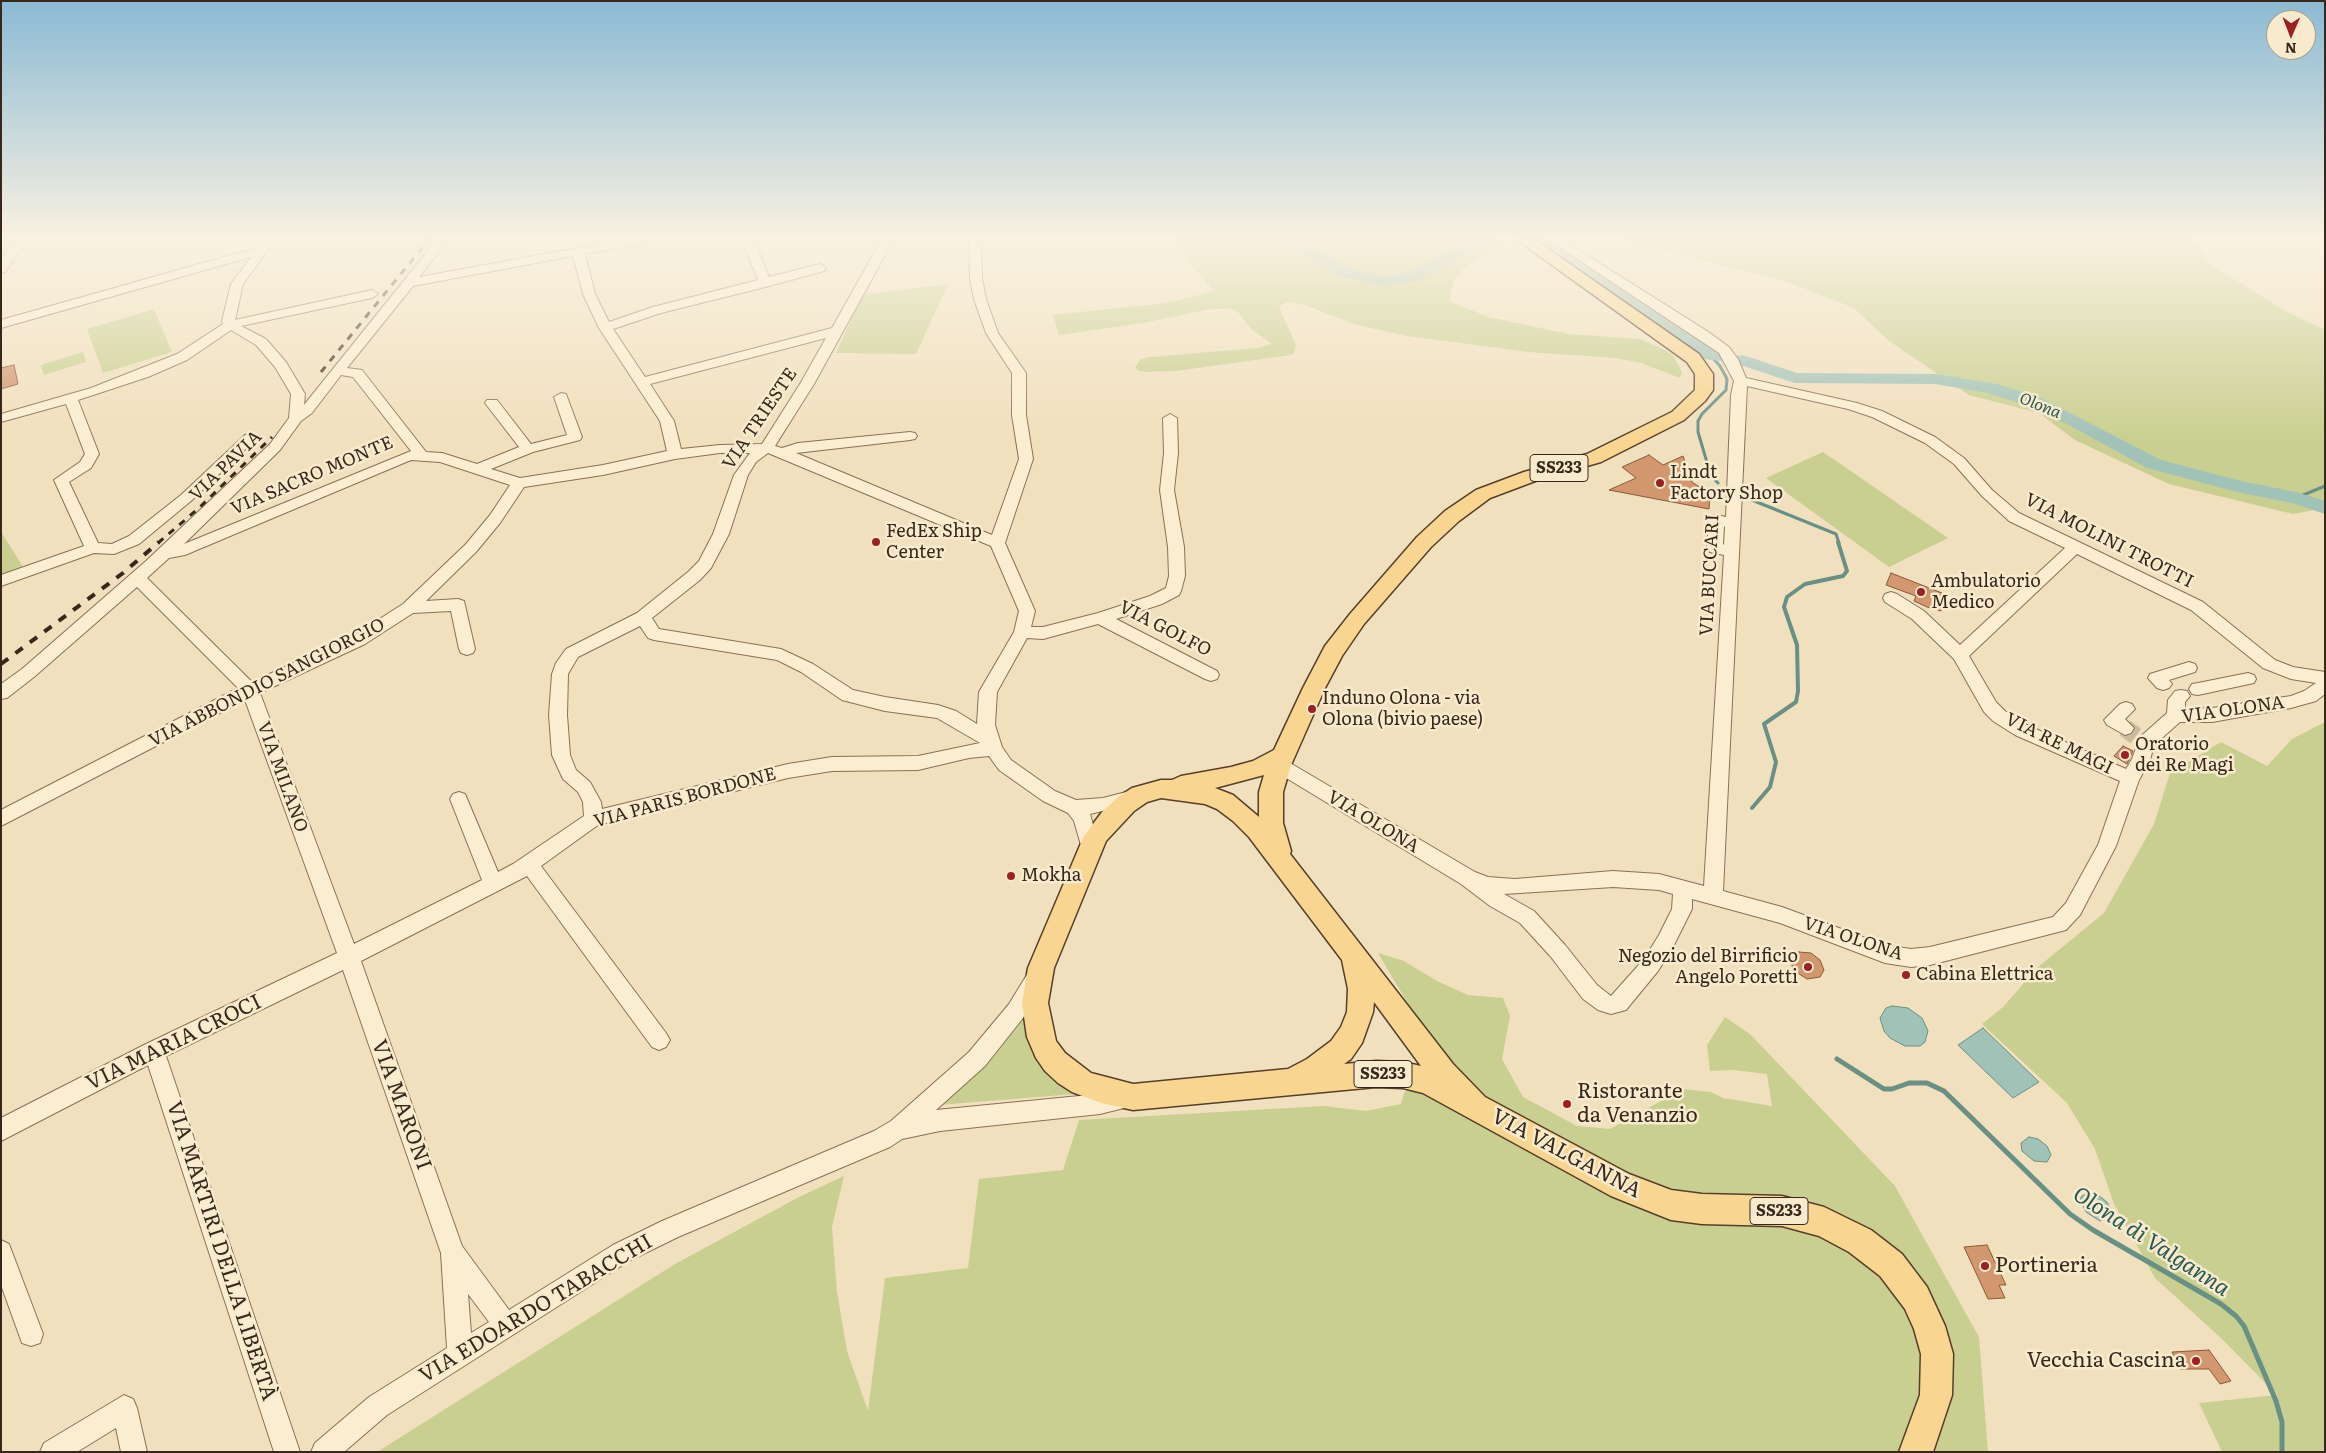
<!DOCTYPE html>
<meta charset="utf-8">
<style>
body{margin:0}
#map{position:relative;width:2326px;height:1453px;overflow:hidden;background:#f1e0bd;font-family:Literata,serif}
canvas{display:block}
.frame{position:absolute;inset:0;border:2px solid #38281b;pointer-events:none}
.north{position:absolute;left:2266px;top:10px;width:50px;height:50px;box-sizing:border-box;background:#f8ebcd;border:1px solid #ab9d86;border-radius:50%;rotate:181deg;font-size:14px;font-weight:700;line-height:20px;text-align:center;color:#38281b}
.north::after{content:'';display:block;margin:auto;width:18px;height:22px;background:#9d2123;clip-path:polygon(50% 0,100% 100%,50% 72%,0 100%)}
</style>
<div id="map">
<canvas width="2326" height="1453"></canvas>
<div class="frame"></div>
<div class="north">N</div>
</div>
<script>
const ctx = document.querySelector('canvas').getContext('2d');
ctx.lineJoin = 'round';
function paint(path, color) { ctx.fillStyle = color; ctx.fill(path, 'evenodd'); }
const poly = rows => new Path2D(rows.map(r => 'M' + r).join(''));
function strokePath(path, color, width, dash) { ctx.strokeStyle = color; ctx.lineWidth = width; ctx.lineCap = dash ? 'butt' : 'round'; ctx.setLineDash(dash || []); ctx.stroke(path); }
function write(font, color, halo, rows, align = 'center') {
  ctx.font = font + ' Literata,serif'; ctx.lineWidth = 5; ctx.setLineDash([]); ctx.textBaseline = 'middle'; ctx.strokeStyle = halo; ctx.fillStyle = color; for (const [text, x, y, turn = 0] of rows) {
    ctx.save(); ctx.translate(x, y); ctx.rotate((+turn || 0) * Math.PI / 180); ctx.textAlign = isNaN(turn) ? turn : align; if (halo) ctx.strokeText(text, 0, 0); ctx.fillText(text, 0, 0); ctx.restore();
  }
}
const green = poly([
 [1171,237,1498,237,1504,241,1500,245,1463,269,1453,282,1449,301,1488,317,1569,334,1640,339,1663,349,1673,355,1682,372,1680,378,1641,363,1615,358,1529,352,1407,336,1357,325,1305,305,1288,302,1282,304,1279,307,1296,345,1294,353,1291,355,1176,371,1146,372,1139,371,1135,367,1140,360,1149,357,1257,348,1272,344,1250,328,1238,312,1228,308,1206,310,1143,323,1059,335,1053,315,1166,303,1196,296,1213,290,1193,267,1177,241],
 [1592,237,2192,237,2209,263,2285,311,2325,330,2325,508,2293,514,2169,484,2075,440,2039,413,1969,395,1889,341,1854,308,1782,280,1623,240],
 [948,284,916,354,836,353,862,295],
 [154,309,172,352,103,373,87,329],
 [83,352,86,362,44,375,41,365],
 [1823,452,1948,538,1889,567,1766,478],
 [1,532,24,568,1,576],
 [2325,722,2325,1452,2222,1452,2199,1403,2277,1395,2222,1339,2155,1278,2114,1204,2095,1149,2067,1103,1982,1024,2003,1007,2038,967,2104,913,2154,824,2170,773,2221,742,2267,766,2292,739],
 [1378,953,1404,961,1437,981,1468,995,1503,998,1510,1016,1502,1059,1523,1097,1577,1126,1610,1129,1683,1089,1711,1092,1723,1098,1772,1106,1767,1074,1733,1070,1710,1071,1707,1045,1725,1017,1750,1034,1895,1186,1979,1337,1988,1452,377,1452,675,1264,799,1197,844,1176,832,1227,837,1292,847,1351,868,1411,885,1278,968,1268,979,1179,1063,1170,1079,1120,1324,1106,1366,1111,1401,1104,1404,1093,1440,1058],
 [1023,1016,1027,1041,1040,1060,1054,1078,1075,1094,939,1105]
]);
const water = poly([
 [1892,1006,1908,1008,1922,1018,1928,1031,1925,1042,1920,1046,1905,1046,1890,1038,1884,1031,1880,1018,1886,1008,1892,1006],
 [1983,1028,2039,1082,2013,1098,1958,1045,1983,1028],
 [2029,1137,2038,1139,2047,1146,2051,1155,2047,1162,2034,1161,2022,1151,2021,1143,2029,1137],
 [2089,1193,2098,1195,2107,1202,2112,1212,2108,1219,2100,1221,2086,1212,2080,1199,2082,1196,2089,1193]
]);
const streamFar2 = poly([
 [1710,355,1720,366,1727,379,1726,390,1702,414,1698,421,1698,432,1711,476,1718,483],
 [1742,496,1836,534,1839,543],
 [2296,498,2325,486]
]);
const streamFar1 = poly([
 [1752,808,1770,787,1776,762,1764,724,1796,702,1798,691,1797,645,1784,607,1787,597,1805,584,1843,576,1847,571,1838,542]
]);
const stream = poly([
 [1837,1059,1884,1089,1892,1089,1909,1083,1927,1083,1944,1091,2070,1214,2093,1230,2221,1304,2236,1316,2244,1326,2276,1401,2282,1422,2282,1452]
]);
const river = poly([
 [1276,237,1295,237,1352,270,1385,276,1406,274,1476,237,1495,237,1492,240,1416,281,1385,286,1340,276,1276,237],
 [1528,237,1552,239,1714,350,1726,352,1729,356,1726,360,1720,361,1704,359,1528,237],
 [1743,355,1797,373,1935,374,1997,384,2041,398,2161,460,2241,481,2296,492,2325,501,2325,514,2292,503,2241,493,2147,468,2069,425,2029,406,1988,393,1935,384,1795,383,1737,364,1734,360,1737,356,1743,355]
]);
const building = poly([
 [14,365,18,384,1,389,1,368,14,365],
 [1649,455,1663,465,1683,456,1692,482,1710,494,1709,509,1609,490,1636,478,1622,467,1649,455],
 [1891,573,1942,593,1941,595,1947,597,1941,611,1927,607,1914,601,1916,596,1886,585,1891,573],
 [2123,746,2133,751,2127,764,2114,756,2123,746],
 [1799,952,1811,953,1820,960,1824,970,1820,977,1807,979,1793,970,1791,960,1795,953,1799,952],
 [1987,1245,2006,1285,1999,1285,2005,1298,1988,1299,1964,1247,1987,1245],
 [2209,1350,2231,1381,2220,1384,2209,1369,2180,1369,2172,1352,2209,1350]
]);
const minorTunnel = poly([
 [2125,728,2136,736]
]);
const minor = poly([
 [17,237,29,237,5,272,1,273,1,260,17,237],
 [261,237,273,237,268,250,243,284,235,320,372,290,378,294,372,298,241,326,266,339,286,362,305,394,304,405,439,237,451,237,419,277,638,237,663,237,657,241,585,254,595,294,609,322,653,307,758,280,741,237,753,237,769,277,820,264,826,268,824,271,769,286,661,313,613,329,645,377,832,328,883,237,895,237,814,384,775,446,782,448,798,443,910,432,915,433,917,436,915,439,910,440,796,453,992,535,1019,459,1012,415,1012,373,986,333,974,299,970,279,969,237,981,237,982,279,986,299,998,333,1026,373,1026,415,1033,459,1005,543,1035,611,1031,627,1043,627,1098,613,1150,596,1166,588,1169,576,1168,547,1160,490,1164,453,1163,418,1170,414,1177,418,1178,453,1174,490,1184,547,1185,576,1181,591,1179,595,1162,604,1116,619,1217,671,1219,675,1217,679,1211,681,1205,679,1098,624,1043,639,1027,638,997,692,995,725,1002,747,1011,760,1055,791,1076,800,1103,798,1134,790,1140,792,1143,797,1140,802,1090,814,1099,846,1097,852,1090,854,1083,852,1074,821,1068,813,1043,801,999,770,989,756,969,758,918,770,832,771,788,778,598,825,541,866,666,1033,670,1040,666,1047,659,1050,652,1047,527,876,361,961,462,1246,509,1310,613,1245,662,1221,874,1131,891,1121,969,1052,1009,1004,1028,973,1035,970,1042,973,1045,979,1023,1018,985,1066,936,1110,1100,1094,1124,1089,1132,1092,1135,1099,1132,1106,1100,1114,940,1131,902,1139,890,1147,678,1237,629,1261,387,1415,344,1452,311,1452,315,1443,369,1397,447,1348,441,1253,343,970,166,1056,300,1452,274,1452,148,1065,1,1141,1,1118,146,1044,337,953,245,700,1,826,1,810,238,688,137,587,34,677,7,698,1,699,1,684,22,669,146,561,270,444,289,418,291,394,275,367,256,345,231,330,187,360,148,377,78,400,99,454,91,468,69,482,98,543,112,544,129,536,181,495,245,435,250,434,257,438,191,501,139,544,114,554,94,553,1,586,1,575,84,546,54,480,80,462,85,454,66,404,1,422,1,414,91,388,177,354,223,324,222,321,231,284,251,257,1,328,1,320,256,248,261,237],
 [573,256,583,294,599,328,660,421,667,451,603,465,520,478,491,469,533,452,580,440,582,437,566,394,561,393,554,397,567,435,531,444,497,400,487,400,485,403,519,447,477,464,442,453,426,452,362,370,347,368,413,286,573,256],
 [826,338,800,384,762,444,720,445,681,449,674,421,650,384,826,338],
 [341,375,353,377,411,451,184,544,280,450,301,421,312,413,341,375],
 [720,453,750,453,734,475,713,534,699,561,688,572,637,613,566,649,556,663,552,674,549,715,552,755,563,779,578,792,583,802,584,816,513,864,498,872,465,794,459,792,453,794,450,799,482,880,354,944,260,693,365,644,413,613,451,611,459,649,461,653,467,655,473,653,475,649,464,601,458,599,426,601,476,552,500,523,524,487,603,475,675,459,720,453],
 [768,453,991,546,1019,611,1014,632,979,692,977,724,956,711,938,705,885,697,853,690,813,664,781,649,659,629,652,618,700,580,711,568,729,534,748,475,756,462,768,453],
 [411,460,440,462,510,485,490,515,466,544,403,604,353,636,252,682,147,578,169,558,185,555,411,460],
 [640,626,648,638,654,640,777,660,801,672,842,700,885,711,937,718,980,743,918,756,832,757,788,764,602,809,601,802,590,782,576,770,570,755,567,715,568,674,578,657,640,626],
 [468,1294,489,1322,471,1333,468,1294],
 [1544,237,1558,237,1707,331,1729,347,1738,359,1746,378,1857,403,1882,411,1935,437,1964,458,1992,490,2019,513,2203,602,2275,660,2293,667,2325,672,2325,694,2316,701,2291,708,2212,722,2180,722,2154,745,2150,760,2139,780,2116,846,2080,915,2066,930,1930,965,1911,967,1885,963,1780,923,1692,899,1692,909,1673,947,1658,971,1626,1010,1611,1014,1598,1010,1583,999,1551,957,1520,923,1490,906,1461,884,1273,770,1270,765,1273,760,1279,758,1285,760,1475,872,1488,877,1515,879,1613,871,1659,874,1704,886,1724,555,1710,552,1707,548,1709,520,1712,516,1717,515,1726,517,1731,395,1734,381,1719,353,1544,237],
 [1747,386,1848,409,1872,417,1925,443,1954,464,1982,496,2009,521,2065,548,1960,645,1924,611,1897,594,1891,592,1885,594,1883,598,1885,602,1912,619,1954,659,1984,712,1993,721,2015,735,2120,781,2098,845,2066,903,2053,917,1930,947,1911,949,1885,945,1782,907,1723,891,1747,386],
 [1724,526,1725,527,1724,545,1723,544,1724,526],
 [2077,554,2191,610,2263,668,2291,679,2316,683,2304,691,2291,696,2212,708,2185,709,2185,702,2190,696,2187,691,2181,690,2175,691,2168,700,2167,713,2140,737,2132,759,2126,769,2027,725,2005,711,1996,702,1969,656,2077,554],
 [1613,887,1659,890,1673,894,1672,909,1659,935,1644,959,1611,996,1597,985,1565,945,1534,911,1504,894,1613,887],
 [2189,662,2195,664,2197,668,2195,672,2169,680,2172,684,2169,688,2163,690,2157,688,2148,678,2150,674,2189,662],
 [2248,673,2254,675,2256,679,2254,683,2198,695,2192,694,2189,689,2192,684,2198,683,2248,673],
 [2126,702,2132,704,2135,709,2125,719,2134,728,2131,733,2125,735,2107,725,2104,720,2120,704,2126,702],
 [1,1240,9,1244,43,1334,40,1343,31,1346,22,1343,1,1285,1,1240],
 [124,1395,133,1399,137,1408,147,1452,121,1452,116,1428,77,1452,40,1452,44,1443,124,1395]
]);
const major = poly([
 [1513,237,1531,237,1699,354,1713,374,1713,390,1705,401,1684,420,1601,462,1538,480,1490,498,1459,521,1431,547,1364,624,1342,656,1325,688,1291,765,1283,792,1283,823,1291,851,1290,854,1453,1064,1485,1097,1629,1174,1671,1190,1702,1194,1782,1196,1824,1207,1871,1230,1902,1254,1927,1287,1945,1326,1953,1354,1952,1395,1933,1452,1899,1452,1920,1395,1921,1354,1914,1329,1905,1309,1880,1276,1849,1252,1819,1236,1782,1226,1702,1224,1671,1220,1611,1196,1423,1093,1403,1088,1376,1087,1133,1110,1101,1103,1072,1092,1058,1083,1045,1071,1036,1058,1027,1037,1022,1003,1028,968,1084,836,1102,812,1118,797,1132,788,1161,780,1172,780,1181,776,1231,767,1253,761,1274,750,1303,688,1325,646,1350,614,1417,537,1445,511,1476,490,1524,472,1587,454,1672,412,1695,390,1695,374,1687,362,1513,237],
 [1264,775,1259,792,1259,817,1233,795,1215,788,1264,775],
 [1161,798,1205,804,1217,809,1233,821,1249,837,1342,960,1348,989,1347,1012,1341,1027,1331,1041,1307,1059,1288,1069,1133,1084,1091,1073,1065,1053,1056,1041,1048,1003,1054,968,1106,841,1134,811,1147,802,1161,798],
 [1374,1002,1421,1066,1403,1062,1376,1061,1344,1064,1351,1059,1362,1043,1373,1012,1374,1002]
]);
const railFar1 = poly([
 [321,372,431,237],
 [158,543,199,508,272,437]
]);
const rail = poly([
 [1,664,123,573,159,542]
]);
const markers = [
 [1660,483,5,"#9d2123"],
 [876,542,5,"#9d2123"],
 [1921,592,5,"#9d2123"],
 [1312,709,5,"#9d2123"],
 [2125,755,5,"#9d2123"],
 [1011,876,5,"#9d2123"],
 [1808,967,5,"#9d2123"],
 [1906,975,5,"#9d2123"],
 [1567,1104,5,"#9d2123"],
 [1985,1266,5,"#9d2123"],
 [2196,1361,5,"#9d2123"]
];
const farWaternames = [
 ["Olona",2040,406,22]
];
const shields = [
 [1559,468,58],
 [1383,1074,58],
 [1779,1211,58]
];
const shieldNames = [
 ["SS233",1559,468],
 ["SS233",1383,1074],
 ["SS233",1779,1211]
];
const streetNames = [
 ["VIA TRIESTE",760,419,-56],
 ["VIA PAVIA",226,466,-44],
 ["VIA SACRO MONTE",312,476,-23],
 ["VIA MOLINI TROTTI",2109,541,27],
 ["VIA BUCCARI",1710,575,-87],
 ["VIA GOLFO",1165,629,27],
 ["VIA ABBONDIO SANGIORGIO",267,683,-27],
 ["VIA OLONA",2233,710,-8],
 ["VIA RE MAGI",2059,744,26],
 ["VIA MILANO",282,777,70],
 ["VIA PARIS BORDONE",685,798,-15],
 ["VIA OLONA",1373,822,31],
 ["VIA OLONA",1853,939,18]
];
const poiNames = [
 ["Lindt",1670,473],
 ["Factory Shop",1670,494],
 ["FedEx Ship",886,532],
 ["Center",886,553],
 ["Ambulatorio",1931,582],
 ["Medico",1931,603],
 ["Induno Olona - via",1322,699],
 ["Olona (bivio paese)",1322,720],
 ["Oratorio",2135,745],
 ["dei Re Magi",2135,766],
 ["Mokha",1021,876],
 ["Negozio del Birrificio",1798,957,"right"],
 ["Angelo Poretti",1798,978,"right"],
 ["Cabina Elettrica",1916,975]
];
const nearStreetnames = [
 ["VIA MARIA CROCI",174,1043,-26],
 ["VIA MARONI",401,1105,70],
 ["VIA VALGANNA",1566,1154,28],
 ["VIA MARTIRI DELLA LIBERTÀ",221,1251,72],
 ["VIA EDOARDO TABACCHI",536,1309,-31]
];
const nearPoinames = [
 ["Ristorante",1577,1092],
 ["da Venanzio",1577,1116],
 ["Portineria",1995,1266],
 ["Vecchia Cascina",2186,1361,"right"]
];
const nearWaternames = [
 ["Olona di Valganna",2151,1242,33]
];
paint(green, '#c9cf90');
paint(water, '#a1c2b7');
strokePath(water, '#689085', 1);
strokePath(streamFar2, '#689085', 3);
strokePath(streamFar1, '#689085', 4);
strokePath(stream, '#689085', 5);
paint(river, '#a1c2b7');
paint(building, '#d2976f');
strokePath(building, '#8a5839', 1);
strokePath(minorTunnel, '#ccbb9d', 18, [18, 9]);
strokePath(minor, '#8a7055', 2);
strokePath(major, '#573e2a', 3);
paint(minor, '#fbeed0');
paint(major, '#f8d691');
strokePath(railFar1, '#38281b', 3, [7, 7]);
strokePath(rail, '#38281b', 4, [9, 9]);
const sky = ctx.createLinearGradient(0, 0, 0, 440);
sky.addColorStop(0, '#8bbad4');
sky.addColorStop(0.54, '#f9f1e1');
sky.addColorStop(1, '#f9f1e100');
ctx.fillStyle = sky;
ctx.fillRect(0, 0, 2326, 440);
for (const [x, y, r, color] of markers) { const dot = new Path2D(); dot.arc(x, y, r, 0, 2 * Math.PI); ctx.fillStyle = color; ctx.fill(dot); strokePath(dot, '#f8ebcd', 2); }
write('italic 16px', '#295955', '#f8ebcd', farWaternames);
for (const [x, y, w] of shields) { const box = new Path2D(); box.roundRect(x - w / 2, y - 13.5, w, 27, 4); ctx.fillStyle = '#f8ebcd'; ctx.fill(box); strokePath(box, '#38281b', 1); }
write('bold 16px', '#38281b', null, shieldNames);
write('18px', '#38281b', '#f8ebcd', streetNames);
write('18px', '#38281b', '#f8ebcd', poiNames, 'left');
write('21px', '#38281b', '#f8ebcd', nearStreetnames);
write('21px', '#38281b', '#f8ebcd', nearPoinames, 'left');
write('italic 22px', '#295955', '#f8ebcd', nearWaternames);
</script>
